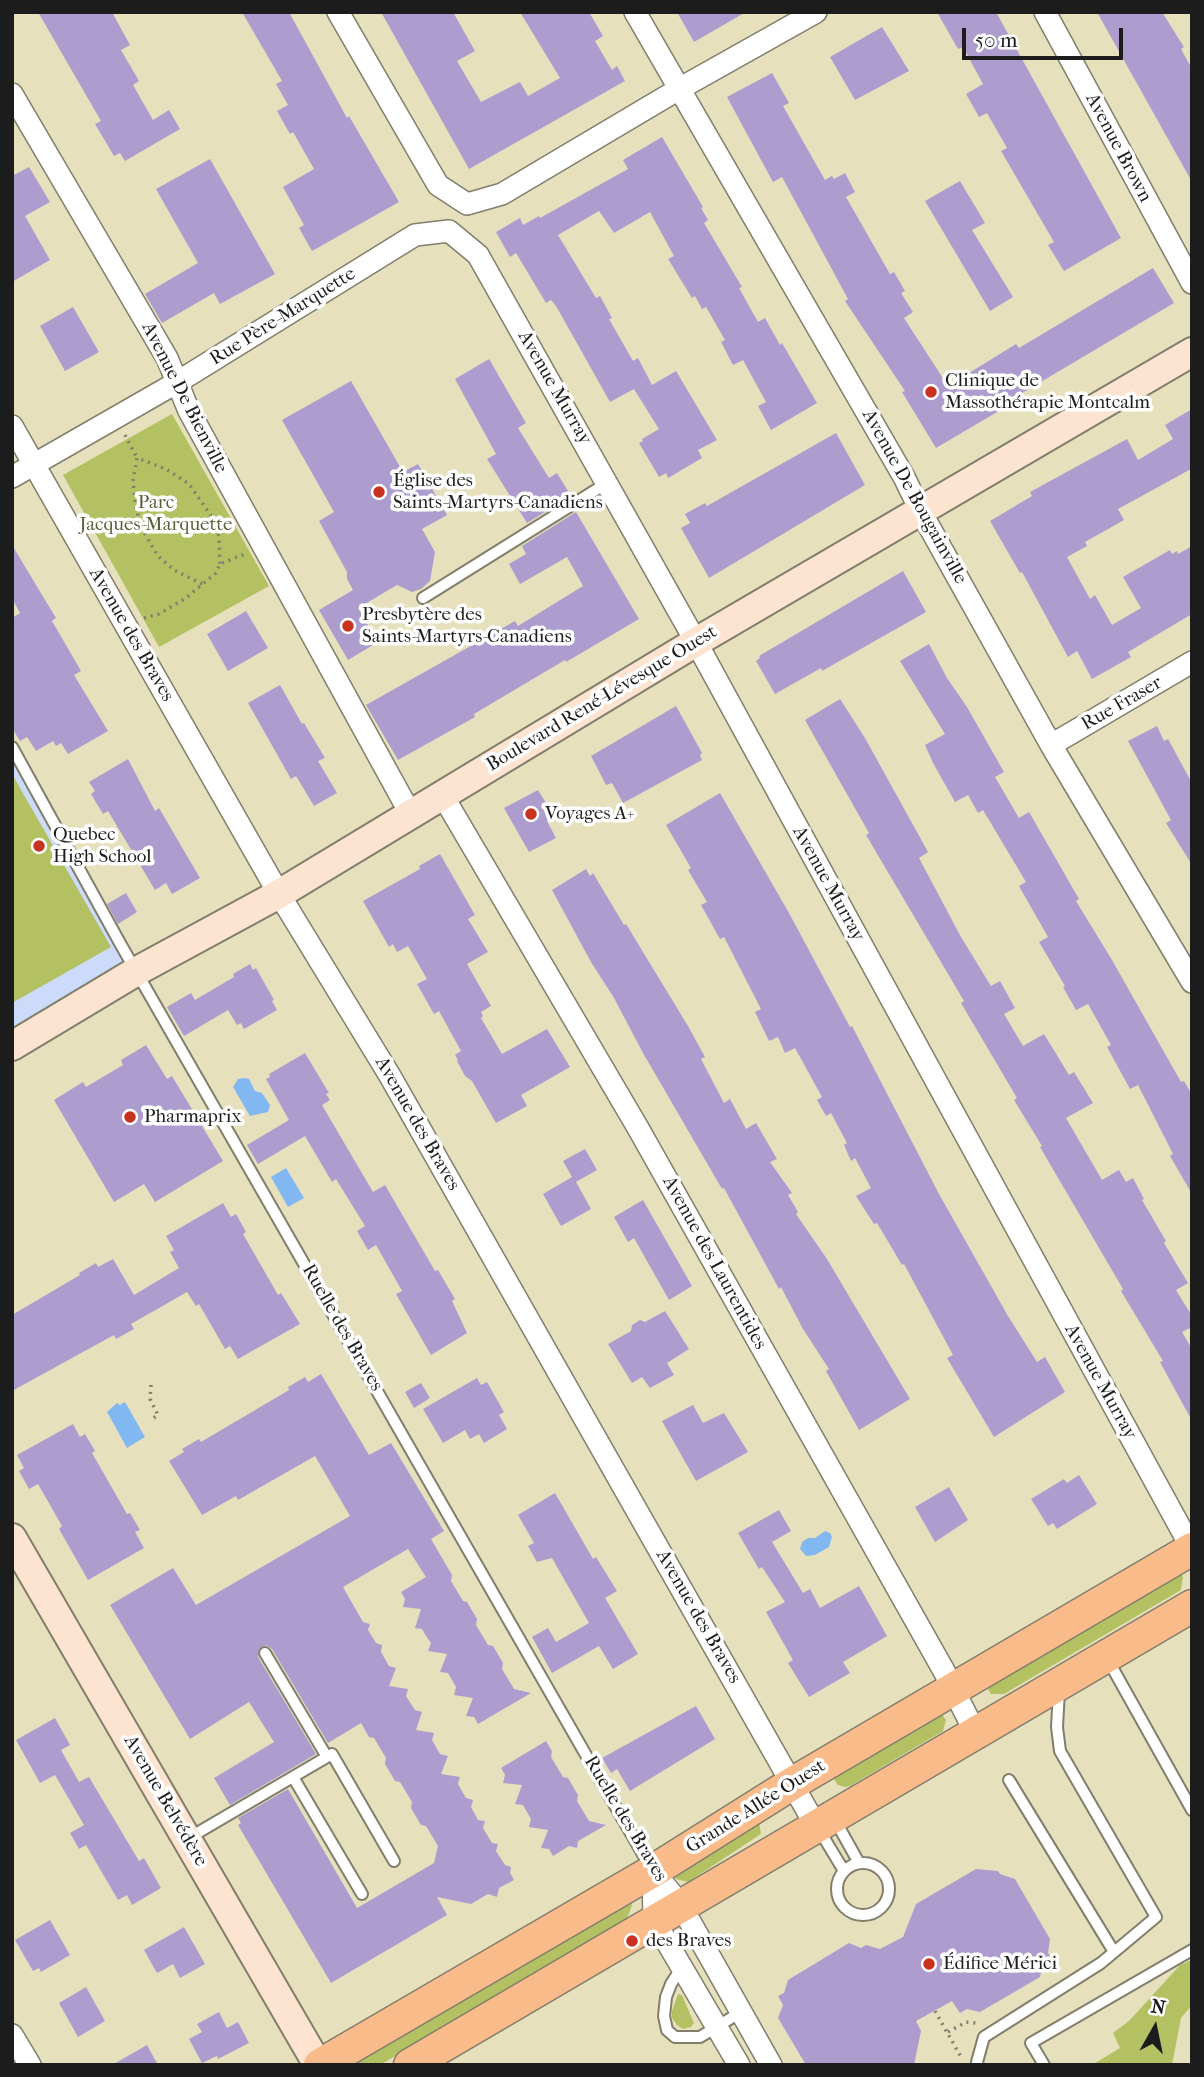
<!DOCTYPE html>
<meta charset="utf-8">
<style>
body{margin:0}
#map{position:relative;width:1204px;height:2077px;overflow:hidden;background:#e7e0bd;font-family:"IM FELL French Canon",serif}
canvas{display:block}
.frame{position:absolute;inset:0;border:14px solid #1c1c1c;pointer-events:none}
.north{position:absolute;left:1120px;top:1993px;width:70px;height:70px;-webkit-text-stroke:5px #fff;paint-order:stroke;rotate:9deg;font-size:19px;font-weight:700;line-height:28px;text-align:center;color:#1c1c1c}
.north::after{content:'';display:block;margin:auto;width:24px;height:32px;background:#1c1c1c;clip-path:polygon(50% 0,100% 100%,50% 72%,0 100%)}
.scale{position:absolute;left:962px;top:28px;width:161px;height:32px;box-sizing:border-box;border:4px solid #1c1c1c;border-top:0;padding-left:9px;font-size:21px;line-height:24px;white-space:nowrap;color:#1c1c1c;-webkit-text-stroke:5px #fff;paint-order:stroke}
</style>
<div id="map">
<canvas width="1204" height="2077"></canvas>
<div class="frame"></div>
<div class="north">N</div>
<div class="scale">50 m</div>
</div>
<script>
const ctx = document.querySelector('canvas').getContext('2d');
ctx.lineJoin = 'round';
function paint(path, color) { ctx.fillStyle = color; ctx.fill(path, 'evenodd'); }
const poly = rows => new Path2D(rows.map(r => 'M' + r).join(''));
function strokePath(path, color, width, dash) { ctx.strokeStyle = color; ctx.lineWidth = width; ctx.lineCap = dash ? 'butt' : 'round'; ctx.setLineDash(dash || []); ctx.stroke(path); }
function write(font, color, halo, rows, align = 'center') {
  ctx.font = font + ' "IM FELL French Canon",serif'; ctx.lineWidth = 7; ctx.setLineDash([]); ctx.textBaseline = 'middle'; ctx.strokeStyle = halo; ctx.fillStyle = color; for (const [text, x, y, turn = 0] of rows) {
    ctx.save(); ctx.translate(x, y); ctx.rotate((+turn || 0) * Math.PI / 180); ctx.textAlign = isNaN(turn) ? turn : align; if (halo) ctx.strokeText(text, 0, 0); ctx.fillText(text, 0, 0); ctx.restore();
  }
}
const built = poly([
 [12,747,137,971,12,1046]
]);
const green = poly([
 [172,414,269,586,159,647,63,475],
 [12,774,111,947,12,1003],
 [1179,1571,1183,1576,1181,1590,1004,1694,991,1694,987,1687],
 [936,1711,942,1714,946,1720,943,1731,850,1786,845,1787,838,1785,833,1778,833,1772],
 [759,1822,761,1834,688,1882,676,1879,674,1873],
 [628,1901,632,1905,627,1919,380,2065,345,2065],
 [1192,1960,1192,2005,1181,2018,1172,2065,1092,2065,1120,2048,1113,2033,1129,2021,1180,1965],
 [678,1994,682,1995,694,2023,691,2027,683,2029,677,2025,672,2018,672,2011]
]);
const water = poly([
 [244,1078,249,1079,255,1091,262,1093,270,1105,268,1112,250,1116,233,1087,238,1079],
 [286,1168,304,1198,288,1207,271,1177],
 [125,1402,145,1437,127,1448,107,1412,117,1403,120,1405],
 [825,1531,830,1533,832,1537,829,1547,815,1555,806,1556,800,1549,802,1542,808,1538,815,1538]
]);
const building = poly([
 [38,12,112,12,130,45,121,50,139,81,133,85,153,120,169,110,180,129,125,161,120,153,114,156,95,124,101,121],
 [242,12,289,12,347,118,349,116,399,202,312,251,299,228,304,225,283,187,314,169,293,132,290,134,277,111,288,105,276,84,282,81],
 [381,12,453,12,475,51,457,61,481,102,520,82,528,96,560,78,520,12,589,12,603,36,595,41,612,70,617,66,625,81,469,169],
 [677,12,746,12,694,42],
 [937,12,996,12,1121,238,1064,271,1048,245,1054,242,1001,151,1007,148,987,113,979,117,966,94,983,84,963,47,958,49],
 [1097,12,1162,12,1184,47,1181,49,1192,69,1192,182],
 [882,27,909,71,855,100,830,57],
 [772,73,789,103,783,106,825,180,832,176,834,179,845,173,855,192,846,197,890,274,894,272,905,291,901,293,913,312,904,318,948,386,1016,344,1019,348,1153,268,1174,303,1007,402,1009,405,936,448,902,392,905,391,845,301,848,299,782,177,773,182,727,97],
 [662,137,703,207,701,208,708,220,704,223,742,287,739,288,758,322,765,318,780,345,782,343,817,403,771,430,758,406,766,402,743,360,733,365,721,342,725,340,706,307,702,309,695,296,692,298,668,259,674,256,650,212,614,233,599,211,558,235,596,298,600,296,612,318,609,319,633,361,638,358,652,385,676,371,717,440,698,450,702,458,668,478,666,473,659,477,639,443,643,441,642,439,659,429,634,389,610,402,556,306,551,300,546,303,516,253,510,257,496,232,520,218,523,225,539,216,540,218,628,169,623,160],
 [210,159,275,274,220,304,214,293,162,323,145,294,198,263,156,189],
 [29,167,50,202,25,216,50,260,12,282,12,176],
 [960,181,985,223,972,230,1013,297,990,311,925,201],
 [73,307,99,352,65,371,40,326],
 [489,359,526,423,518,428,549,478,557,473,571,496,527,523,487,459,496,454,455,379],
 [351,381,403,472,418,464,447,515,422,529,435,552,430,581,421,589,412,592,397,585,358,608,378,642,348,660,319,610,353,590,347,579,347,572,319,521,334,512,282,420],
 [1192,409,1192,471,1191,469,1118,509,1124,520,1085,542,1087,546,1067,557,1090,599,1095,595,1112,625,1141,608,1123,577,1170,550,1172,554,1177,551,1178,554,1192,546,1192,614,1128,652,1131,657,1092,679,1077,651,1068,657,1022,572,1020,573,990,521,1032,496,1030,492,1127,439,1138,460,1173,439,1165,425],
 [836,433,865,485,709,578,681,528,690,523,685,514,705,503,707,506],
 [576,512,639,619,566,662,565,660,548,670,474,714,475,717,398,760,366,705,515,621,518,626,583,586,567,557,520,584,509,564,526,554,522,546],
 [12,545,56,618,52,621,81,671,74,675,108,731,68,754,61,743,56,746,53,741,36,751,27,737,20,741,12,728,12,618,20,613,12,598],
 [903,571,926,612,822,671,821,668,775,694,756,661,760,658,759,656],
 [246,611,268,648,228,671,207,634],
 [929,644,947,678,967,707,1004,772,995,777,1019,818,1029,812,1079,899,1076,901,1112,960,1181,1082,1184,1081,1192,1095,1192,1194,1170,1156,1173,1154,1138,1085,1130,1089,1107,1047,1111,1045,1088,1004,1076,1010,1063,987,1065,986,1039,942,1048,937,1019,886,1026,882,983,810,978,813,968,795,955,802,933,763,925,745,945,734,900,661],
 [280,685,302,724,304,723,325,758,318,761,337,793,314,806,296,776,291,779,248,703],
 [840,699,865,738,928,852,919,858,961,937,991,986,1000,981,1015,1008,1004,1014,1023,1046,1044,1034,1069,1075,1074,1072,1093,1103,1066,1118,1102,1180,1119,1170,1126,1182,1133,1178,1144,1199,1142,1200,1166,1241,1164,1243,1188,1283,1176,1290,1192,1316,1192,1327,1182,1332,1192,1349,1192,1421,1160,1362,1163,1361,1121,1291,1123,1289,1040,1147,1042,1146,1014,1100,1017,1098,961,1003,964,1001,866,835,869,833,805,720],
 [676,706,702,753,700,755,702,760,623,803,612,783,606,785,591,756],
 [1157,726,1164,741,1168,739,1192,783,1192,865,1166,823,1171,820,1128,741],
 [128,759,155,811,159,808,200,878,172,894,166,883,155,890,108,811,103,814,91,794,95,791,89,782],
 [538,790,554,816,547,821,556,838,529,852,504,808],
 [720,793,789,913,850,1027,852,1026,939,1194,1008,1316,1037,1362,1045,1357,1065,1392,994,1437,947,1358,953,1355,904,1264,902,1265,877,1223,874,1224,856,1196,871,1188,855,1158,851,1161,844,1145,847,1143,831,1113,826,1116,817,1100,822,1097,795,1048,785,1053,778,1037,769,1041,755,1012,761,1009,724,937,720,939,701,905,707,902,688,870,691,868,666,825],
 [440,854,475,915,468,919,488,952,467,964,491,1006,481,1012,483,1016,481,1018,502,1054,547,1029,570,1067,521,1095,527,1106,496,1123,472,1081,465,1076,457,1061,458,1060,455,1055,461,1051,439,1011,434,1014,417,984,427,979,408,946,397,952,393,944,389,947,363,901,420,869,419,866],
 [586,869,590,876,593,873,624,925,626,924,688,1026,705,1057,701,1059,724,1103,730,1099,746,1129,756,1123,777,1159,770,1162,792,1193,788,1195,798,1212,796,1214,827,1259,910,1399,859,1430,826,1371,829,1369,803,1329,781,1287,779,1289,724,1188,722,1189,643,1053,614,998,591,962,552,890],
 [126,893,137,912,118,924,107,904],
 [250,964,253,970,256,968,274,1000,272,1001,277,1010,244,1029,241,1023,237,1025,228,1010,184,1036,167,1007,191,993,195,1000,234,977,233,974],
 [146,1045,167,1079,172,1076,223,1161,155,1202,144,1184,114,1202,54,1100,83,1082,86,1087,123,1065,121,1060],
 [305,1053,329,1093,326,1094,330,1100,322,1105,373,1192,385,1185,435,1271,438,1270,455,1299,452,1301,467,1333,431,1355,396,1294,402,1291,376,1245,368,1250,357,1231,365,1226,336,1179,332,1182,305,1136,258,1164,247,1145,289,1120,266,1079,270,1077,269,1074],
 [585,1149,597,1170,576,1182,591,1209,561,1226,543,1194,572,1177,563,1161],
 [643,1200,692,1286,669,1300,634,1238,628,1242,614,1217],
 [223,1203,231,1217,236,1214,246,1232,243,1234,278,1295,281,1293,300,1324,238,1359,230,1346,225,1349,199,1304,196,1306,187,1292,131,1324,134,1329,116,1339,114,1335,12,1391,12,1315,80,1275,79,1273,96,1263,98,1267,113,1259,134,1295,179,1268,170,1252,174,1250,166,1236],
 [665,1311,689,1349,667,1363,674,1375,650,1388,642,1377,632,1383,608,1344,631,1331,632,1325,640,1320,645,1322],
 [321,1374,369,1455,391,1443,444,1531,431,1539,452,1575,451,1581,463,1601,467,1602,477,1619,476,1625,488,1645,493,1646,503,1663,502,1669,514,1689,531,1693,478,1724,474,1717,466,1716,473,1698,454,1695,456,1687,448,1673,440,1672,447,1654,428,1651,431,1643,426,1636,422,1629,415,1628,421,1609,403,1607,405,1599,401,1592,426,1577,408,1549,343,1587,363,1622,370,1624,368,1630,376,1643,382,1645,381,1652,389,1666,396,1668,389,1686,408,1689,406,1696,415,1710,422,1712,416,1730,434,1733,432,1740,440,1754,448,1756,441,1774,460,1777,458,1784,466,1798,473,1800,471,1807,478,1820,485,1821,483,1828,492,1843,498,1844,496,1851,505,1865,511,1867,510,1873,514,1880,499,1888,497,1897,488,1894,471,1904,437,1897,447,1915,331,1983,238,1825,241,1823,238,1818,288,1789,357,1908,434,1863,438,1846,426,1826,421,1825,411,1808,412,1802,400,1782,395,1781,385,1764,386,1758,374,1738,369,1737,361,1723,328,1743,272,1649,266,1645,259,1649,258,1657,316,1754,230,1805,214,1778,274,1742,249,1702,190,1739,110,1605,173,1568,196,1605,350,1516,315,1456,238,1500,236,1496,202,1515,169,1461,184,1452,182,1449,199,1439,201,1442,289,1390,288,1387,305,1377,308,1382],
 [477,1378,481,1385,487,1382,504,1412,499,1415,507,1429,484,1443,479,1434,470,1439,465,1430,443,1443,423,1409],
 [421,1383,430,1398,414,1408,405,1392],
 [693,1405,703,1423,724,1413,748,1452,696,1481,662,1421],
 [73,1424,80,1437,85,1434,95,1451,92,1453,127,1514,130,1513,140,1530,135,1532,144,1548,88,1580,59,1529,62,1526,38,1484,29,1489,19,1471,24,1468,17,1455],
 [1079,1475,1097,1504,1057,1529,1053,1523,1048,1526,1031,1499,1064,1479,1067,1483],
 [949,1487,968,1520,935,1542,915,1507],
 [555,1493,593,1559,596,1557,617,1591,605,1598,638,1654,613,1669,599,1646,552,1673,532,1637,548,1628,556,1642,589,1623,552,1558,537,1562,528,1546,534,1543,518,1515],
 [779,1510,791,1531,772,1542,803,1593,810,1589,820,1608,859,1586,887,1636,843,1662,850,1673,809,1697,788,1663,793,1660,766,1612,785,1602,762,1567,759,1569,738,1533],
 [696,1706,715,1739,630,1791,617,1769,611,1773,602,1758],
 [55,1718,70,1745,61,1750,79,1782,89,1777,139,1861,144,1858,161,1888,132,1905,127,1895,118,1900,86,1845,79,1849,70,1833,84,1825,55,1775,40,1783,16,1740],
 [546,1741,552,1751,551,1757,563,1777,568,1778,578,1795,577,1801,589,1821,606,1825,578,1841,577,1848,569,1846,553,1856,549,1849,541,1848,548,1830,529,1827,531,1819,523,1805,515,1804,522,1785,503,1783,505,1775,501,1768],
 [976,1869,998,1871,1000,1874,1015,1879,1050,1939,1048,1953,1052,1959,1043,1965,1040,1977,980,2012,967,2009,960,2013,952,2001,916,2021,921,2031,914,2065,806,2065,778,2018,783,2005,778,1996,784,1993,788,1980,849,1943,861,1948,866,1945,880,1949,903,1937,916,1904],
 [50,1920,70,1955,41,1972,39,1968,33,1971,15,1940],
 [184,1927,205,1964,180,1978,173,1964,157,1973,144,1950],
 [86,1987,105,2021,78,2037,59,2003],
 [219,2012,227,2028,238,2022,249,2043,218,2059,217,2056,202,2063,189,2039,202,2032,197,2024],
 [147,2045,158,2065,112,2065]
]);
const path = poly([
 [125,435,137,458],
 [202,584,174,570,158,556,142,529,136,508,133,481,137,458,166,469,189,484,212,517,219,536,220,564],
 [144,618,159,614,186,598,216,573,220,564,245,554],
 [151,1385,150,1399,158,1415,152,1419],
 [935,2011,961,2057],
 [948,2032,966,2022,976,2023]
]);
const lane = poly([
 [423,598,607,483],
 [12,747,121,945,652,1870],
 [265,1653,327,1757],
 [1108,1660,1192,1810],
 [293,1777,362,1894],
 [1009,1780,1114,1952],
 [835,1820,859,1863],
 [818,1828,844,1871],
 [187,1839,332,1754,394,1861],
 '837 1889a26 26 0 1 1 52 0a26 26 0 1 1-52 0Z',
 [682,1967,671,1984,666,1997,664,2016,667,2030,675,2037,700,2037,741,2012],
 [978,2065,977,2062,984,2037,1101,1963,1156,1917,1060,1751,1057,1727,1059,1691],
 [1044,2065,1031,2043,1192,1950]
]);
const street = poly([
 [338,12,438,185,467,204,502,194,679,89,816,12],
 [635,12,904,477,921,512,1051,745,1192,982],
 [1045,12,1192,283],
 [12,94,167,358,189,411,411,815],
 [12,426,279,894,390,1076,816,1826],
 [12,477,176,383,415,235,449,231,478,255,696,642,1192,1549],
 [1051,745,1192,662],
 [443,796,638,1128,944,1671,976,1734],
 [653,1871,680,1904,771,2065],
 [653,1871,654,1920,739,2065],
 [12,2035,30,2065]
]);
const secondary = poly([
 [12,1046,137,971,279,894,696,642,1192,352],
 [12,1538,318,2065]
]);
const primary = poly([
 [320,2065,653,1871,793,1783,1192,1549],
 [410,2065,1192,1606]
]);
const markers = [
 [931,392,7,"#c8321e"],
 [379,492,7,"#c8321e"],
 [348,626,7,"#c8321e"],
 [531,814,7,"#c8321e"],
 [39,846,7,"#c8321e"],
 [130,1117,7,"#c8321e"],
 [632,1941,7,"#c8321e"],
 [929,1964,7,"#c8321e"]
];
const streetNames = [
 ["Avenue Brown",1118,148,62],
 ["Rue Père-Marquette",283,317,-32],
 ["Avenue Murray",554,388,60],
 ["Avenue De Bienville",184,398,63],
 ["Avenue De Bougainville",914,497,61],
 ["Avenue des Braves",131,635,60],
 ["Boulevard René-Lévesque Ouest",602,699,-31],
 ["Rue Fraser",1122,704,-30],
 ["Avenue Murray",828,884,61],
 ["Avenue des Braves",417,1124,60],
 ["Avenue des Laurentides",714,1263,61],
 ["Ruelle des Braves",342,1328,60],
 ["Avenue Murray",1100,1382,61],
 ["Avenue des Braves",698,1617,60],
 ["Avenue Belvédère",165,1801,60],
 ["Grande Allée Ouest",756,1807,-32],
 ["Ruelle des Braves",625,1819,59]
];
const poiNames = [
 ["Clinique de",945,381],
 ["Massothérapie Montcalm",945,403],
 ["Église des",393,481],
 ["Saints-Martyrs-Canadiens",393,503],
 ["Presbytère des",362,615],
 ["Saints-Martyrs-Canadiens",362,637],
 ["Voyages A+",545,814],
 ["Quebec",53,835],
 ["High School",53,857],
 ["Pharmaprix",144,1117],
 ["des Braves",646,1941],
 ["Édifice Mérici",943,1964]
];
const parkNames = [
 ["Parc",156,503],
 ["Jacques-Marquette",156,525]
];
paint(built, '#ccdbf9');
paint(green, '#b4c162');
paint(water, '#82b8f1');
paint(building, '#ad9dcf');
strokePath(lane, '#827e6c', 14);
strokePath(street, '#827e6c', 24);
strokePath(secondary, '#827e6c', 32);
strokePath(primary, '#827e6c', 35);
strokePath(path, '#827e6c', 3.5, [2, 5]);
strokePath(lane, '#fff', 10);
strokePath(street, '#fff', 21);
strokePath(secondary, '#fde4d1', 28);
strokePath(primary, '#fabb8b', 32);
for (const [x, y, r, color] of markers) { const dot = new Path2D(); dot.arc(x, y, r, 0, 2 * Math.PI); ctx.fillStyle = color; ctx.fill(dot); strokePath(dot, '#fff', 2.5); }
write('19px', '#1c1c1c', '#fff', streetNames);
write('19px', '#1c1c1c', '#fff', poiNames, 'left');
write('19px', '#595e38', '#fff', parkNames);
</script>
